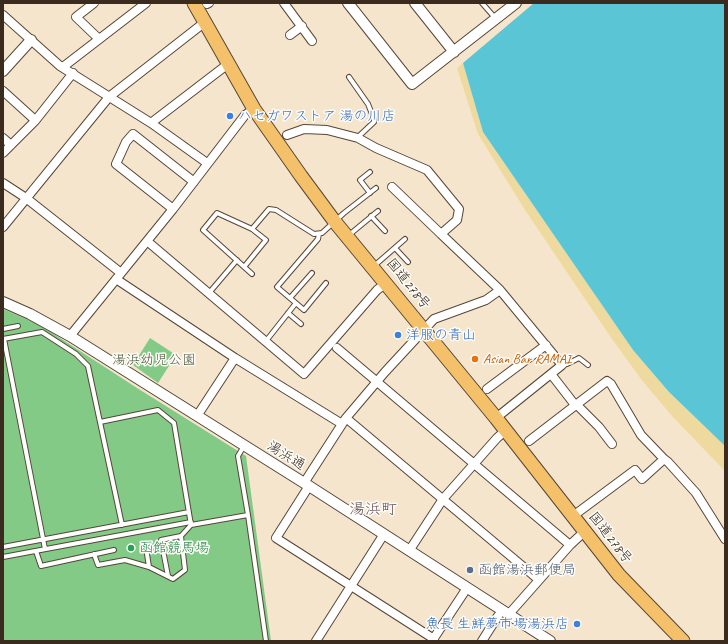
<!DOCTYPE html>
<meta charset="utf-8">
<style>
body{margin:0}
#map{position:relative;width:728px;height:644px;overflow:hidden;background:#f4e5cc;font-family:Caveat,sans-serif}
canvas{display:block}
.frame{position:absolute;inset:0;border:4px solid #3b2a1e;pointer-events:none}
</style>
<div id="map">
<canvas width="728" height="644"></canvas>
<div class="frame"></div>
</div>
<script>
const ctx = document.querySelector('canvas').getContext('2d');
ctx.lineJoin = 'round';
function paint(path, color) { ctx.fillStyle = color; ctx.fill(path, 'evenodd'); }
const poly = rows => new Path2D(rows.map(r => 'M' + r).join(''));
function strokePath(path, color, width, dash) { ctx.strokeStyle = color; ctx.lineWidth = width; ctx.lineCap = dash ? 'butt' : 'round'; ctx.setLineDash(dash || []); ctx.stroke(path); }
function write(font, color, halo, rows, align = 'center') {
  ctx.font = font + ' Caveat,"Klee One",sans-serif'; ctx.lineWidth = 3; ctx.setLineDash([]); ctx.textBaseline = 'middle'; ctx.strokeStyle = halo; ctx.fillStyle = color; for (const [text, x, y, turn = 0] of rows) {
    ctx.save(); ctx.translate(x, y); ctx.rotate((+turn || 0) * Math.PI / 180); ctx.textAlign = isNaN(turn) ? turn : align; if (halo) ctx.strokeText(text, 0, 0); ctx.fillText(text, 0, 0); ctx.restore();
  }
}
const green = poly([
 [3,309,40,325,137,388,246,456,271,641,3,641],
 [150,338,176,355,158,383,133,365]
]);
const sand = poly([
 [463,63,483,132,633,350,669,392,725,446,725,471,672,416,641,379,612,339,525,210,478,134,457,68]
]);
const water = poly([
 [534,3,725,3,725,446,669,392,633,350,483,132,463,63]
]);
const service = poly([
 [482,3,496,19],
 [349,77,368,104,374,119,374,122,358,137],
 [370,193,360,180,370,172],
 [371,216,385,231],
 [252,229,269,209,276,210,314,234,322,233,344,213,376,188],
 [319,234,318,239,277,287,304,310,326,283],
 [349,235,378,211],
 [395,248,408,262],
 [374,266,405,239],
 [244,267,266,240,252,229,217,213,203,230,252,274],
 [209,293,237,260],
 [290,298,312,273],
 [288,313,301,324],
 [3,329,18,326],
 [3,339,42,332,76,354,88,366,122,525],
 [4,339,45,549],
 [266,341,296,303],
 [562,365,567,364,579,358,588,365],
 [100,422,158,410,174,423,191,525,248,515],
 [244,446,238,456,248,515,266,641],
 [3,547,189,512],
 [36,551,41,566,114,550],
 [94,554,98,565,125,560,149,567,173,579,185,570,181,536,191,525],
 [147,554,149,567],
 [3,557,191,522],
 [168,576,161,540,181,536]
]);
const minor = poly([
 [94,3,76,17,99,39],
 [284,3,312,41],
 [207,4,209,3],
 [3,15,60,66,151,123,207,163],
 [290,35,302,26],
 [63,67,146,3],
 [3,91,35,120],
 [151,123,228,64],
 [287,135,304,129,327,130,358,138,376,148,427,170,459,209,457,220,441,234,500,290,562,365,496,418],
 [3,138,11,145],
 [3,153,35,121,73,73],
 [3,183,26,198,121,273],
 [392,187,441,234],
 [173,209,116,164,126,142,133,134,194,182],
 [3,227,109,97,205,22],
 [147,241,304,374,377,290,386,283],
 [116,279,235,358,342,424],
 [70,336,173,209,245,115,254,109],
 [337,348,570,545],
 [551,374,575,405],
 [487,389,546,345],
 [576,404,599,427,612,444],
 [197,416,235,358],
 [346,418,539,580],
 [529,441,607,381,611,384,641,435,664,459],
 [304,483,346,418,385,372,434,319,486,300,500,290],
 [309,486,276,538,434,639],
 [573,516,635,470,642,479,664,459,668,462,696,493,725,539],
 [409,551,443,499,497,438,506,430],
 [509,614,570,545,585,531],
 [316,641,384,534],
 [432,641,467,588],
 [482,641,498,616]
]);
const tertiary = poly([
 [348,3,412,84,516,3],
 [415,3,454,52],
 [3,71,31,40],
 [3,302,30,314,70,336,309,486,550,641]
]);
const trunk = poly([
 [194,3,254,109,301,176,335,222,496,418,619,575,683,641]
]);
const markers = [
 [230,116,4,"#3f7fe0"],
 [398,335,4,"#3f7fe0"],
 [475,359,4,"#e8710a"],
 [131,548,4,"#2e9e5b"],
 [470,570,4,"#5c6f8a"],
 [577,624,4,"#3f7fe0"]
];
const shopNames = [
 ["ハセガワストア 湯の川店",238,116],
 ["洋服の青山",406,335],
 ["魚長 生鮮夢市場湯浜店",569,624,"right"]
];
const streetNames = [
 ["国道278号",408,284,51],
 ["湯浜通",286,456,32],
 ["国道278号",610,538,52]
];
const foodNames = [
 ["Asian Bar RAMAI",483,359]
];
const parkNames = [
 ["湯浜幼児公園",154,360]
];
const leisureNames = [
 ["函館競馬場",139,548]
];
const serviceNames = [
 ["函館湯浜郵便局",478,570]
];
const quarterNames = [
 ["湯浜町",373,510]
];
paint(green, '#82ca86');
paint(sand, '#eeda9e');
paint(water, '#5ac5d4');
strokePath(service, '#574638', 6);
strokePath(minor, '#574638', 10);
strokePath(tertiary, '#574638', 12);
strokePath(trunk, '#574638', 15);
strokePath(service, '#fff', 4);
strokePath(minor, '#fff', 8);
strokePath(tertiary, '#fff', 10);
strokePath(trunk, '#f4c16a', 13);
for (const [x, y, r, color] of markers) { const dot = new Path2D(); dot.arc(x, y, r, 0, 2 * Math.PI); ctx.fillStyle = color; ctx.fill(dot); strokePath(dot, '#fdfcf7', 1.5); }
write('14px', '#366cbe', '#fdfcf7', shopNames, 'left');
write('14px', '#3b2a1e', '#fdfcf7', streetNames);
write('14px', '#c56008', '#fdfcf7', foodNames, 'left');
write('14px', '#505a3d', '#fdfcf7', parkNames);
write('14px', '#27864d', '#fdfcf7', leisureNames, 'left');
write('14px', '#4e5e75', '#fdfcf7', serviceNames, 'left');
write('16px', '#6a545a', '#fdfcf7', quarterNames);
</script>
